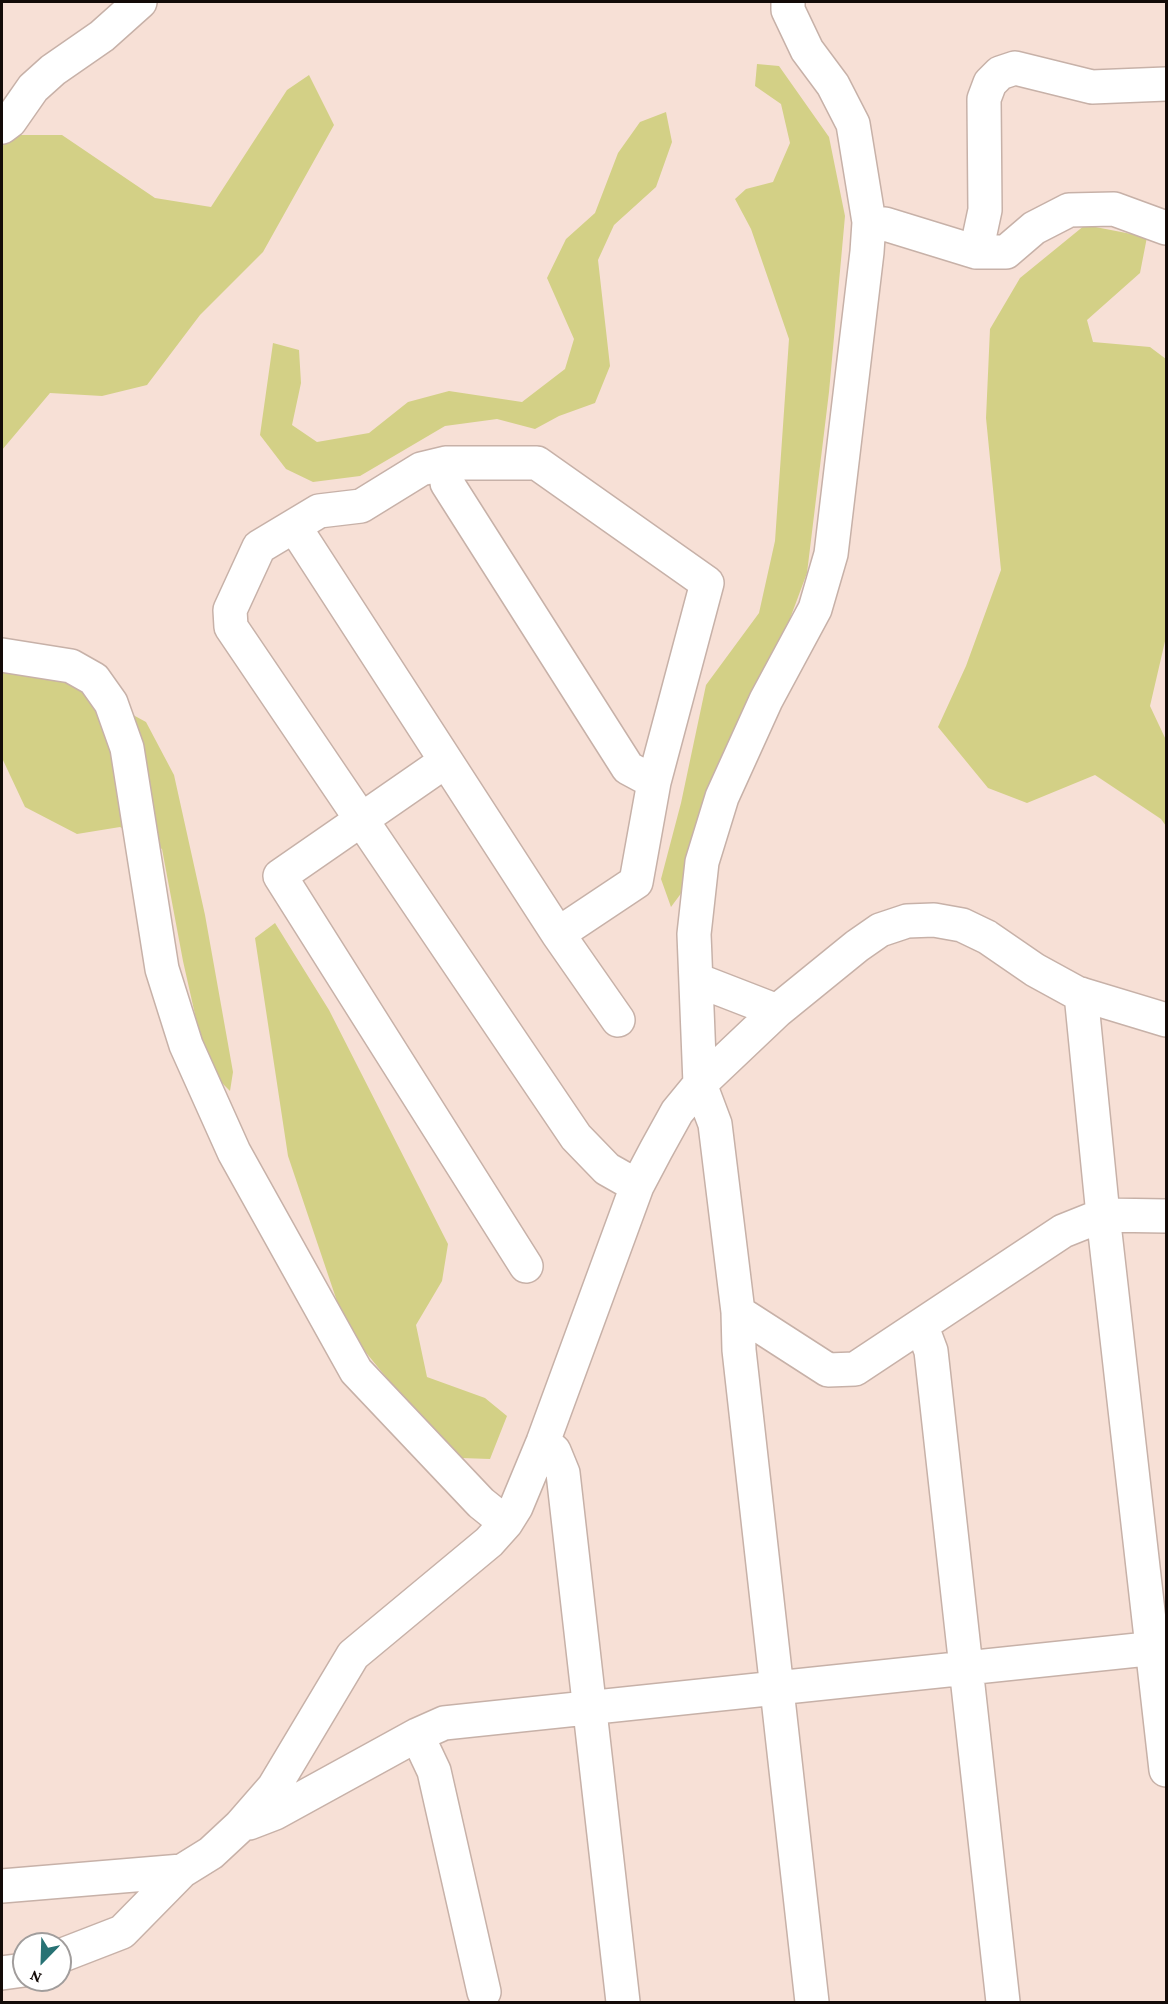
<!DOCTYPE html>
<style>
body{margin:0}
#map{position:relative;width:1168px;height:2004px;overflow:hidden;background:#f7e0d6;font-family:"Crimson Pro",serif}
canvas{display:block}
.frame{position:absolute;inset:0;border:3px solid #130b08;pointer-events:none}
.north{position:absolute;left:12px;top:1932px;width:60px;height:60px;box-sizing:border-box;background:#fff;border:2px solid #a19d9c;border-radius:50%;rotate:203deg;font-size:16px;font-weight:700;line-height:24px;text-align:center;color:#130b08}
.north::after{content:'';display:block;margin:auto;width:21px;height:27px;background:#277274;clip-path:polygon(50% 0,100% 100%,50% 72%,0 100%)}
</style>
<div id="map">
<canvas width="1168" height="2004"></canvas>
<div class="frame"></div>
<div class="north">N</div>
</div>
<script>
const ctx = document.querySelector('canvas').getContext('2d');
ctx.lineJoin = 'round';
function paint(path, color) { ctx.fillStyle = color; ctx.fill(path, 'evenodd'); }
const poly = rows => new Path2D(rows.map(r => 'M' + r).join(''));
function strokePath(path, color, width, dash) { ctx.strokeStyle = color; ctx.lineWidth = width; ctx.lineCap = dash ? 'butt' : 'round'; ctx.setLineDash(dash || []); ctx.stroke(path); }
const green = poly([
 [757,64,779,66,829,137,845,216,829,392,807,573,788,624,746,706,685,888,671,907,661,879,681,803,706,685,759,613,775,541,789,339,751,229,735,199,746,189,773,182,790,143,781,104,755,86],
 [309,75,334,125,263,252,200,315,147,385,102,396,50,393,2,450,2,146,20,135,62,135,155,198,211,207,287,90],
 [666,112,672,142,656,187,614,225,598,260,610,366,595,403,559,416,535,429,497,419,445,426,360,476,313,482,286,469,260,435,273,343,299,350,301,383,292,425,317,442,369,433,408,402,449,391,522,402,565,369,574,339,547,278,566,239,595,213,618,153,640,122],
 [1085,225,1147,237,1140,273,1087,320,1093,342,1150,347,1166,359,1166,637,1150,706,1166,740,1166,826,1161,819,1095,775,1027,803,988,788,938,727,966,666,1001,570,986,418,990,329,1020,278],
 [2,636,31,674,78,685,146,722,174,775,205,915,233,1072,230,1091,207,1068,183,961,162,849,120,827,77,834,25,807,2,758],
 [275,923,329,1010,448,1244,442,1281,416,1325,427,1377,485,1398,507,1416,490,1459,461,1458,394,1387,346,1328,288,1156,255,938]
]);
const minor = poly([
 [788,2,788,10,807,50,833,85,853,124,869,222,867,252,831,554,815,609,766,700,722,797,702,862,694,934,700,1084,715,1124,738,1312,739,1350,812,2002],
 [2,127,10,121,33,88,53,70,102,36,140,2],
 [869,222,885,224,976,252,1006,252,1034,228,1069,210,1114,209,1166,228],
 [976,252,985,210,984,99,990,83,1000,73,1015,68,1092,87,1166,84],
 [446,463,447,483,628,768,654,782,636,882,558,934],
 [294,526,558,934,618,1020],
 [2,655,71,666,94,679,111,703,127,748,162,969,186,1045,234,1152,356,1371,481,1503,506,1523],
 [446,761,280,876,526,1266],
 [697,980,777,1011],
 [1081,994,1103,1215,1166,1770],
 [637,1186,607,1169,576,1137,231,627,230,610,259,547,319,511,361,506,421,469,446,463,537,463,707,583,654,782],
 [738,1312,828,1370,855,1369,1063,1231,1103,1215,1166,1216],
 [922,1327,931,1351,1003,2002],
 [543,1442,554,1451,563,1473,623,2002],
 [417,1735,434,1771,484,1992],
 [249,1823,275,1813,417,1735,444,1723,1166,1647],
 [2,1886,182,1871],
 [60,1956,122,1932,182,1871,211,1853,240,1826,274,1787,353,1655,489,1542,506,1523,516,1507,543,1442,637,1186,656,1150,677,1112,700,1084,777,1011,857,946,880,930,907,921,934,920,962,925,987,937,1035,970,1077,993,1166,1020],
 [2,1973,24,1970]
]);
paint(green, '#d3d086');
strokePath(minor, '#c7b1a8', 36);
strokePath(minor, '#fff', 33);
</script>
